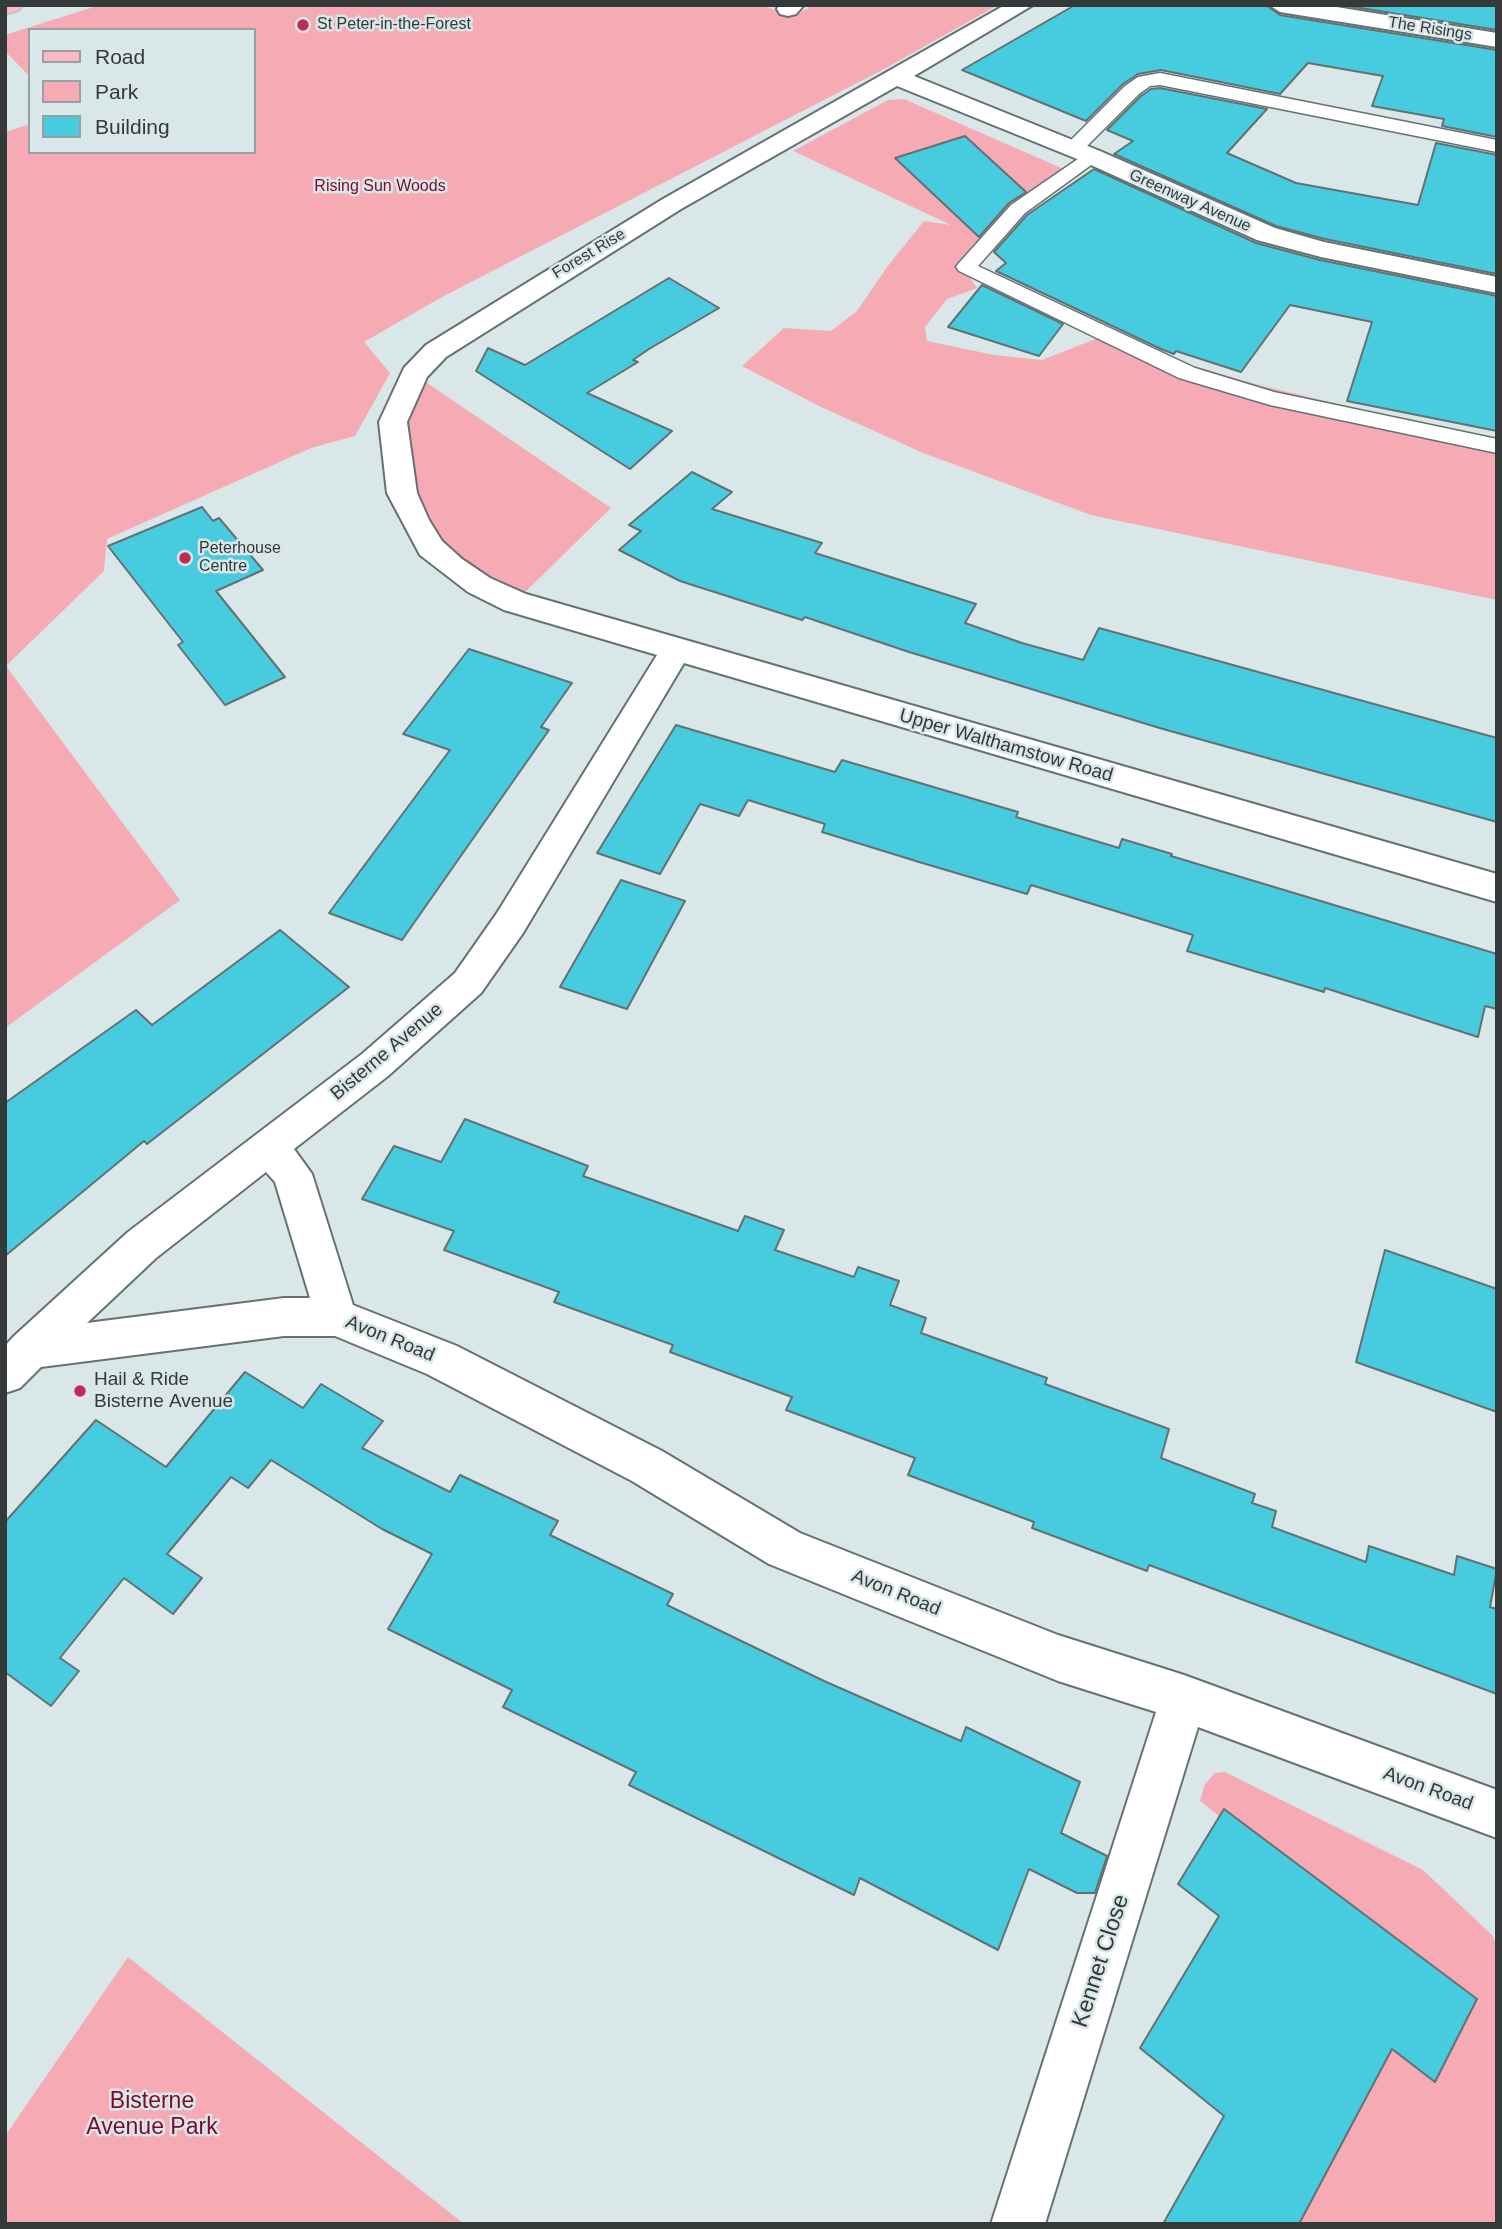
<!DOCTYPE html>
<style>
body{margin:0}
#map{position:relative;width:1502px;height:2229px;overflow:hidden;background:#d9e7e9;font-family:Arial,sans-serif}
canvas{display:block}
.frame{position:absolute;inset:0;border:7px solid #34393a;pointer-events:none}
.legend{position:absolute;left:28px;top:28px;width:228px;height:126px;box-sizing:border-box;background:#d9e7e9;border:2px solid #97a1a3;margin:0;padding:9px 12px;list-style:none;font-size:21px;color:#34393a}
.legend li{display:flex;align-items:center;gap:14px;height:35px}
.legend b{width:35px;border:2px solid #97a1a3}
</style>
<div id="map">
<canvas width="1502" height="2229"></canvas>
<div class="frame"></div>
<ul class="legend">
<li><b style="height:9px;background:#feb8c2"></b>Road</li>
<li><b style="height:19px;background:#f6abb4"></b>Park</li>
<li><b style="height:19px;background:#46ccde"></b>Building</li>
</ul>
</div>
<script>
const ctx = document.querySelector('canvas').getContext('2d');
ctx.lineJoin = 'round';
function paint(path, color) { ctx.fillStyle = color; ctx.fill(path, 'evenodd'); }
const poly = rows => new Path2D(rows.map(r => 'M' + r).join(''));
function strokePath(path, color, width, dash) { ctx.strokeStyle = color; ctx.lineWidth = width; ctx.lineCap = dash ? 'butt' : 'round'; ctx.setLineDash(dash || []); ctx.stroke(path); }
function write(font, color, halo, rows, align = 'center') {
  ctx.font = font + ' Arial,sans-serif'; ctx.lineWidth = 5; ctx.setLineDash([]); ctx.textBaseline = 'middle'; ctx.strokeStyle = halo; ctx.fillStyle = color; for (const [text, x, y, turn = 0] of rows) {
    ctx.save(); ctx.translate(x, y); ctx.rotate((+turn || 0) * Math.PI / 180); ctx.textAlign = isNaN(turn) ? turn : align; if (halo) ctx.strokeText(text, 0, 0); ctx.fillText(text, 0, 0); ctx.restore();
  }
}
const green = poly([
 [100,5,758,5,796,15,813,5,998,5,886,68,442,297,364,342,390,373,355,436,311,448,107,539,104,571,6,666,180,900,5,1028,5,132,30,124,30,152,254,152,254,30,30,30,30,77,5,51,5,35],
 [904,99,1068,171,981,233,976,250,963,268,977,288,947,299,925,327,927,341,994,355,1042,360,1098,338,1259,385,1497,442,1497,600,1091,515,923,453,821,407,742,366,784,328,831,331,857,311,887,267,924,221,951,225,793,151,888,100],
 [414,374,611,508,515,602,431,548,393,422],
 [1225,1772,1423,1870,1492,1935,1497,1945,1497,2224,1299,2224,1382,2041,1435,2082,1477,1999,1224,1809,1219,1816,1200,1801,1205,1784,1215,1773],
 [128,1957,464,2224,5,2224,5,2136]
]);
const building = poly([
 [1075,5,1266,5,1280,15,1497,50,1497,137,1442,126,1444,119,1372,106,1383,76,1308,63,1280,94,1161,70,1138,74,1123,84,1086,121,962,70,1075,5],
 [1342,5,1497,5,1497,30,1342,5],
 [1160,88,1267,109,1227,153,1296,183,1418,205,1436,143,1497,155,1497,274,1325,239,1276,226,1114,154,1133,141,1107,130,1141,96,1151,89,1160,88],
 [965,136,1026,192,1009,203,979,237,895,158,965,136],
 [1094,169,1256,243,1320,260,1497,296,1497,431,1347,401,1372,322,1290,305,1241,372,1176,351,1174,354,1161,349,996,271,1006,263,994,252,1027,215,1094,169],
 [669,278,719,308,649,349,633,360,638,362,587,393,672,431,630,469,476,371,488,348,525,365,669,278],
 [982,285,1063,324,1039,356,948,327,982,285],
 [692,472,732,492,712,509,822,543,815,553,976,604,965,623,1022,643,1083,660,1099,628,1497,738,1497,822,1163,729,909,652,805,617,802,620,680,581,619,550,641,531,629,525,692,472],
 [202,507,213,521,219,518,263,570,216,591,285,677,225,705,178,645,183,642,108,546,202,507],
 [469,649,572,683,541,727,549,730,402,940,329,913,450,750,403,734,469,649],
 [676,725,835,772,842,760,1018,812,1016,817,1119,848,1122,839,1172,854,1171,856,1497,954,1497,1009,1485,1006,1478,1037,1325,988,1324,992,1187,951,1193,935,1031,885,1027,894,919,862,822,832,825,824,748,800,739,816,700,804,660,874,597,853,676,725],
 [621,880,685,901,627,1009,560,987,621,880],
 [280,930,349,987,147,1144,144,1141,5,1256,5,1103,136,1010,152,1025,280,930],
 [465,1119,588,1166,583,1176,738,1231,745,1216,784,1230,775,1250,854,1277,858,1267,899,1281,890,1305,926,1318,921,1333,1047,1378,1045,1384,1169,1429,1161,1458,1255,1494,1252,1503,1276,1511,1272,1527,1366,1562,1369,1546,1454,1575,1457,1556,1497,1569,1490,1607,1497,1609,1497,1694,1149,1565,1147,1571,1032,1528,1034,1522,908,1475,915,1458,786,1410,792,1397,670,1352,673,1345,554,1302,559,1292,444,1250,454,1231,362,1199,394,1146,441,1162,465,1119],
 [1385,1250,1497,1289,1497,1412,1356,1362,1385,1250],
 [245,1372,303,1408,321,1384,383,1421,362,1448,450,1492,460,1475,558,1521,550,1535,673,1594,667,1605,824,1681,961,1741,966,1727,1080,1782,1061,1833,1107,1856,1095,1893,1077,1893,1029,1869,998,1950,860,1878,854,1895,629,1785,636,1772,503,1707,512,1690,388,1629,432,1554,382,1529,271,1460,248,1488,231,1477,167,1554,202,1578,173,1614,124,1578,60,1658,79,1671,51,1706,5,1672,5,1522,96,1420,166,1467,245,1372],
 [1224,1809,1477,1999,1435,2082,1392,2049,1299,2224,1163,2224,1224,2116,1140,2048,1219,1916,1178,1884,1224,1809]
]);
const service = poly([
 [1160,73,1497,140,1497,152,1160,85,1150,86,1139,94,1080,153,1066,153,1063,149,1066,145,1125,86,1138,77,1160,73],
 [1091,150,1098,152,1101,156,1098,160,1025,213,978,266,1195,368,1274,392,1497,439,1497,453,1270,405,1179,378,959,271,956,267,959,263,1011,205,1091,150]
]);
const minor = poly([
 [779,5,804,5,796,14,788,16,780,14,777,9,779,5],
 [1005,5,1033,5,914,76,1100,151,1275,228,1324,242,1497,277,1497,293,1321,257,1257,240,1082,161,897,86,681,209,446,357,427,377,407,422,417,493,429,520,442,541,462,559,490,578,526,594,1497,874,1497,902,684,663,523,933,481,993,388,1076,294,1149,312,1174,353,1305,457,1346,662,1451,800,1533,1058,1635,1184,1675,1497,1790,1497,1838,1198,1727,1045,2224,991,2224,1156,1712,1058,1681,769,1564,632,1481,427,1374,335,1336,284,1336,41,1367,20,1388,5,1393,5,1346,13,1337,128,1232,362,1054,455,973,497,913,657,655,504,610,468,592,420,555,387,493,379,422,404,368,426,345,663,199,1005,5],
 [266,1172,275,1182,310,1298,284,1298,87,1323,156,1258,266,1172],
 [1269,5,1324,5,1497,33,1497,47,1280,12,1269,5]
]);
const primary = poly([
 [5,5,22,5,19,10,5,14,5,5]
]);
const markers = [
 [303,25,7,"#be2e52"],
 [185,558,7,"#be2e52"],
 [80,1391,7,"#be2e52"]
];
const farPoinames = [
 ["St Peter-in-the-Forest",317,25],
 ["Peterhouse",199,549],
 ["Centre",199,567]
];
const farStreetnames = [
 ["The Risings",1430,29,9],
 ["Greenway Avenue",1190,201,24],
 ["Forest Rise",589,254,-31]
];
const farParknames = [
 ["Rising Sun Woods",380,187]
];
const streetNames = [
 ["Upper Walthamstow Road",1006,746,16],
 ["Bisterne Avenue",387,1052,-40],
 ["Avon Road",390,1339,22],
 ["Avon Road",896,1593,22],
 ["Avon Road",1428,1789,20]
];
const poiNames = [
 ["Hail & Ride",94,1380],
 ["Bisterne Avenue",94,1402]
];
const nearStreetnames = [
 ["Kennet Close",1101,1961,-72]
];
const nearParknames = [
 ["Bisterne",152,2102],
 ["Avenue Park",152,2128]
];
paint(green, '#f6abb4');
paint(building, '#46ccde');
strokePath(building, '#647072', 2);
strokePath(service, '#657173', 3);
strokePath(minor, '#657173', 4);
strokePath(primary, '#c2c4c4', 4);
paint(service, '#fff');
paint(minor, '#fff');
paint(primary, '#feb8c2');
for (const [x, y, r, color] of markers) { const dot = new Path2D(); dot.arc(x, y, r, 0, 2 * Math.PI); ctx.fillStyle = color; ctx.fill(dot); strokePath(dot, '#d9e7e9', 2.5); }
write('16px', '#34393a', '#d9e7e9', farPoinames, 'left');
write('16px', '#34393a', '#d9e7e9', farStreetnames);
write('16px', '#7d092f', '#d9e7e9', farParknames);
write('19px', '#34393a', '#d9e7e9', streetNames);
write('19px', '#34393a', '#d9e7e9', poiNames, 'left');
write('23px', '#34393a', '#d9e7e9', nearStreetnames);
write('23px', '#7d092f', '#d9e7e9', nearParknames);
</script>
